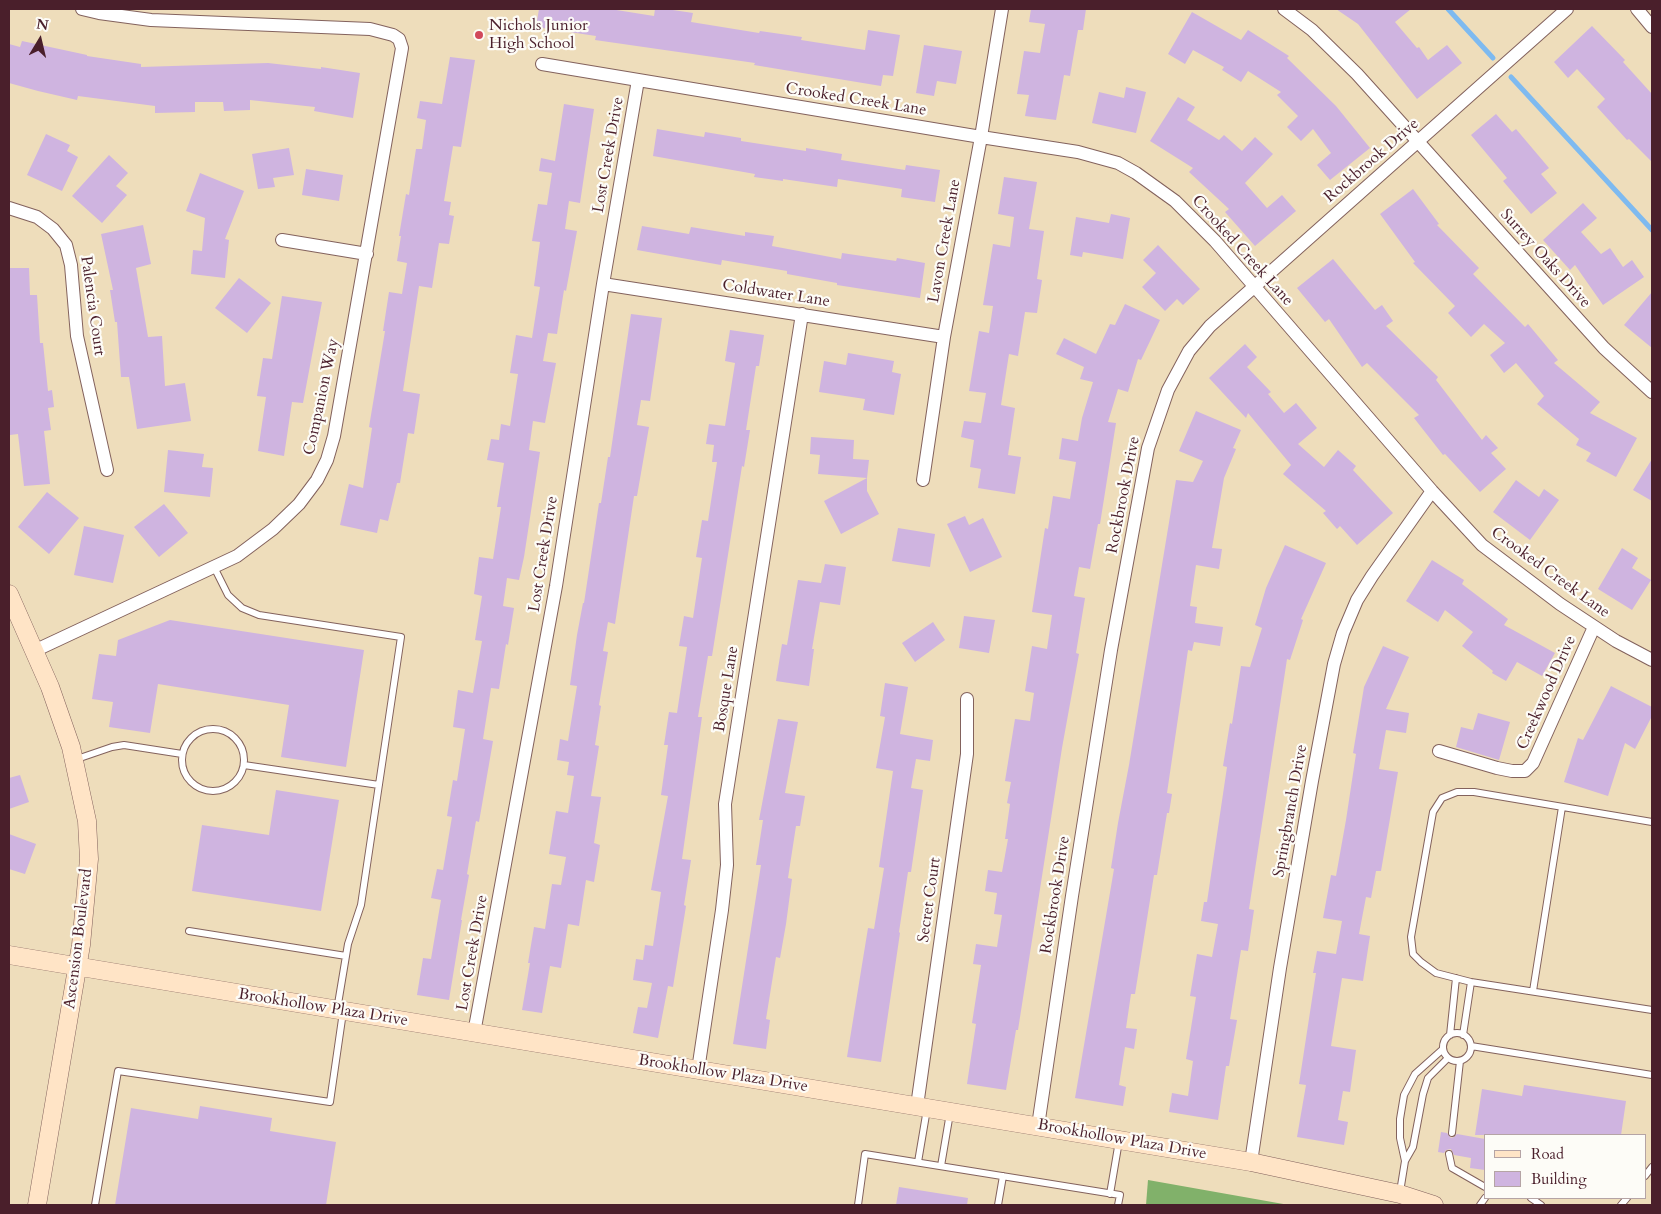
<!DOCTYPE html>
<style>
body{margin:0}
#map{position:relative;width:1661px;height:1214px;overflow:hidden;background:#edb;font-family:Cardo,serif}
canvas{display:block}
.frame{position:absolute;inset:0;border:10px solid #4a1f2b;pointer-events:none}
.legend{position:absolute;left:1484px;top:1134px;width:162px;height:65px;box-sizing:border-box;background:#fdfcf7;border:1px solid #b5a4a5;margin:0;padding:6px 9px;list-style:none;font-size:15px;color:#4a1f2b}
.legend li{display:flex;align-items:center;gap:10px;height:25px}
.legend b{width:25px;border:1px solid #b5a4a5}
.north{position:absolute;left:15px;top:15px;width:50px;height:50px;-webkit-text-stroke:4px #fdfcf7;paint-order:stroke;rotate:9deg;font-size:14px;font-weight:700;line-height:20px;text-align:center;color:#4a1f2b}
.north::after{content:'';display:block;margin:auto;width:18px;height:22px;background:#4a1f2b;clip-path:polygon(50% 0,100% 100%,50% 72%,0 100%)}
</style>
<div id="map">
<canvas width="1661" height="1214"></canvas>
<div class="frame"></div>
<ul class="legend">
<li><b style="height:6px;background:#ffe4c6"></b>Road</li>
<li><b style="height:14px;background:#cfb4e0"></b>Building</li>
</ul>
<div class="north">N</div>
</div>
<script>
const ctx = document.querySelector('canvas').getContext('2d');
ctx.lineJoin = 'round';
function paint(path, color) { ctx.fillStyle = color; ctx.fill(path, 'evenodd'); }
const poly = rows => new Path2D(rows.map(r => 'M' + r).join(''));
function strokePath(path, color, width, dash) { ctx.strokeStyle = color; ctx.lineWidth = width; ctx.lineCap = dash ? 'butt' : 'round'; ctx.setLineDash(dash || []); ctx.stroke(path); }
function write(font, color, halo, rows, align = 'center') {
  ctx.font = font + ' Cardo,serif'; ctx.lineWidth = 4.5; ctx.setLineDash([]); ctx.textBaseline = 'middle'; ctx.strokeStyle = halo; ctx.fillStyle = color; for (const [text, x, y, turn = 0] of rows) {
    ctx.save(); ctx.translate(x, y); ctx.rotate((+turn || 0) * Math.PI / 180); ctx.textAlign = isNaN(turn) ? turn : align; if (halo) ctx.strokeText(text, 0, 0); ctx.fillText(text, 0, 0); ctx.restore();
  }
}
const forest = poly([
 [1148,1180,1289,1205,1146,1205]
]);
const stream = poly([
 [1448,9,1493,58],
 [1511,77,1652,230]
]);
const building = poly([
 [539,9,610,9,654,16,655,9,666,9,693,13,691,22,759,33,760,31,802,37,801,40,865,50,868,30,900,35,893,76,883,75,881,86,754,65,755,63,595,40,596,36,536,27],
 [1031,9,1086,9,1083,30,1078,30,1070,76,1064,75,1056,120,1025,116,1029,95,1017,94,1024,51,1040,53,1045,24,1029,22],
 [1336,9,1411,9,1395,22,1417,48,1419,47,1428,60,1447,45,1462,63,1417,99,1358,24],
 [1192,12,1241,40,1248,30,1289,56,1287,58,1336,106,1370,148,1330,180,1317,165,1331,153,1313,129,1301,141,1287,127,1298,116,1277,95,1281,92,1248,71,1241,82,1222,70,1224,67,1193,50,1185,64,1168,54],
 [1592,26,1625,60,1623,62,1652,94,1652,162,1629,139,1627,140,1597,107,1605,99,1577,69,1568,78,1554,62],
 [22,41,87,55,87,56,141,64,141,67,268,63,321,69,321,67,360,73,353,118,314,111,315,107,250,100,250,110,224,111,223,102,195,102,195,112,155,113,155,106,78,96,77,100,38,91,9,83,9,44,20,47],
 [924,45,962,51,956,84,937,81,934,96,916,93],
 [450,57,475,60,461,147,453,146,444,201,451,202,449,215,454,216,449,244,439,243,432,288,419,286,403,391,420,394,414,434,408,433,400,483,397,483,388,521,380,519,377,533,340,525,349,484,363,488,372,428,369,427,385,331,383,331,389,292,402,294,407,263,397,261,401,236,399,236,406,194,409,195,416,149,422,149,426,120,417,118,420,101,442,104],
 [1126,87,1146,92,1136,133,1092,123,1099,92,1124,98],
 [1178,97,1195,107,1187,120,1219,140,1224,135,1242,151,1255,137,1273,154,1245,183,1267,208,1282,195,1296,211,1255,246,1225,212,1229,209,1189,172,1193,168,1150,141],
 [564,104,594,109,580,203,569,201,565,229,577,231,566,291,564,290,557,334,548,333,543,361,556,363,545,423,533,421,529,450,540,452,524,557,519,580,507,578,503,606,514,608,508,645,506,644,499,689,491,688,483,739,493,741,479,822,476,821,467,874,469,875,461,920,462,920,449,1000,417,995,423,958,431,959,441,900,431,898,437,869,443,870,452,817,447,816,453,780,457,781,465,729,453,727,458,690,473,693,482,641,475,640,482,596,474,594,479,557,493,559,501,507,497,507,504,463,487,460,491,439,499,440,501,424,510,426,518,374,510,373,516,335,532,338,540,287,534,286,540,242,532,241,538,204,547,205,552,173,539,171,541,158,555,161],
 [1496,114,1512,132,1516,129,1549,168,1541,174,1557,193,1531,214,1503,181,1507,178,1471,135],
 [657,129,704,137,705,132,741,138,741,141,806,151,806,148,842,154,841,160,905,170,906,165,940,170,935,202,901,197,902,189,838,179,837,187,783,179,783,181,754,177,755,174,653,156],
 [46,134,70,145,67,151,78,157,62,191,27,175],
 [289,148,294,175,273,178,275,187,258,189,252,154],
 [109,155,128,173,116,186,127,195,102,223,72,196],
 [306,169,343,175,339,201,302,195],
 [200,173,244,191,225,239,229,240,225,278,191,274,193,250,202,251,205,218,186,211],
 [1004,177,1037,182,1029,229,1044,231,1037,279,1042,280,1037,313,1025,312,1018,356,1009,354,1001,405,1015,408,1008,455,1021,457,1015,494,978,488,981,469,970,467,974,440,961,437,964,421,981,423,986,393,969,391,979,331,989,333,993,306,983,305,993,244,1010,247,1014,217,998,214],
 [1413,189,1439,224,1437,225,1479,268,1473,274,1525,327,1528,324,1558,360,1554,363,1600,402,1590,413,1637,438,1616,477,1586,461,1591,453,1576,445,1579,439,1537,404,1544,396,1516,363,1504,373,1490,355,1505,343,1484,324,1471,337,1448,313,1455,306,1413,263,1415,262,1380,214],
 [1583,203,1597,218,1581,232,1601,254,1610,248,1623,267,1632,260,1644,277,1603,305,1575,265,1570,270,1543,240],
 [1111,214,1130,218,1123,259,1083,252,1082,257,1070,255,1076,217,1109,223],
 [143,225,151,264,136,268,148,337,162,336,165,386,185,383,191,421,137,429,129,377,121,377,117,322,115,322,110,290,113,290,101,234],
 [642,226,689,234,691,227,745,236,745,232,774,236,772,246,841,259,842,253,896,261,897,258,925,263,920,298,837,285,837,283,787,274,787,271,722,260,721,265,637,250],
 [1158,245,1200,289,1183,305,1177,299,1165,311,1142,287,1156,273,1143,260],
 [1333,259,1375,310,1382,305,1393,321,1386,326,1438,377,1436,380,1482,440,1486,435,1498,448,1491,453,1506,469,1480,492,1445,454,1443,455,1414,418,1419,415,1367,363,1362,367,1329,319,1325,322,1297,288],
 [9,268,29,268,30,295,37,295,40,343,43,343,48,391,52,390,54,407,48,408,51,430,44,431,50,484,24,486,18,434,10,435],
 [239,278,271,303,247,333,215,308],
 [1652,292,1652,348,1624,325],
 [282,296,322,302,303,403,292,402,284,456,258,451,266,397,257,396,263,358,272,359],
 [1125,304,1160,320,1141,360,1138,359,1128,392,1118,389,1108,422,1116,423,1100,524,1098,524,1090,569,1079,567,1074,596,1085,598,1076,653,1079,654,1062,748,1018,1030,1016,1030,1006,1090,967,1084,976,1024,972,1023,981,965,973,964,976,944,997,947,1002,915,994,914,997,893,985,891,988,870,1002,872,1008,839,1005,839,1010,804,1007,803,1011,782,1005,781,1015,719,1030,721,1034,693,1025,691,1032,646,1047,649,1052,615,1032,612,1045,528,1048,529,1053,496,1070,499,1076,462,1059,459,1062,438,1078,441,1082,418,1093,382,1080,379,1084,367,1056,354,1064,338,1096,354,1110,324,1115,325],
 [631,314,662,318,650,401,641,400,637,425,649,427,637,496,634,496,615,624,608,622,603,651,608,652,599,705,601,706,595,745,599,746,591,796,601,797,594,843,600,845,594,882,586,880,579,926,568,924,561,968,550,966,542,1013,522,1010,530,963,528,963,534,927,545,929,552,884,561,885,566,857,549,854,556,811,568,813,574,776,567,775,569,762,557,760,560,739,568,741,577,686,570,685,577,635,583,603,584,603,599,503,601,503,608,457,610,457],
 [730,330,764,335,759,366,756,366,746,430,750,430,744,467,742,466,712,656,708,656,698,717,702,717,682,859,691,860,684,905,686,906,673,987,668,986,658,1038,633,1033,638,1007,647,1008,652,983,633,980,636,959,643,960,645,945,653,946,661,892,651,890,668,796,661,795,668,745,664,745,669,712,677,713,687,647,679,646,684,616,693,618,702,558,696,557,702,520,708,521,717,462,712,462,714,445,706,444,709,424,725,426,735,363,725,361],
 [1245,344,1257,357,1247,367,1271,392,1268,394,1284,413,1296,403,1317,428,1298,444,1324,467,1338,450,1356,466,1353,470,1393,513,1357,545,1340,526,1337,529,1323,513,1326,511,1283,474,1291,465,1248,413,1246,418,1209,378],
 [848,353,894,361,892,372,901,374,894,415,863,410,865,399,819,392,824,361,846,365],
 [1196,411,1241,430,1233,448,1236,449,1224,478,1212,548,1222,549,1219,569,1196,565,1190,606,1197,607,1195,623,1223,627,1220,646,1194,642,1192,651,1188,650,1167,793,1172,794,1169,813,1167,813,1157,875,1154,875,1135,994,1131,994,1126,1028,1137,1029,1134,1049,1125,1047,1119,1085,1126,1087,1123,1106,1075,1098,1114,869,1111,868,1118,823,1129,765,1176,480,1193,482,1203,461,1179,451],
 [811,437,854,440,853,459,869,460,867,478,818,474,820,455,810,454],
 [168,450,204,454,202,467,213,468,210,497,164,492],
 [1652,459,1652,501,1633,490],
 [867,478,867,491,879,514,841,534,824,501],
 [1516,480,1539,497,1544,489,1559,500,1530,540,1493,512],
 [47,492,79,518,49,554,18,527],
 [164,504,188,533,159,557,134,527],
 [965,516,969,525,983,518,1002,557,970,572,947,524],
 [84,526,124,535,113,583,74,575],
 [898,528,935,534,930,567,892,561],
 [1285,545,1326,563,1301,619,1303,620,1290,660,1287,659,1249,909,1254,910,1248,951,1241,950,1230,1019,1237,1020,1229,1066,1226,1066,1218,1120,1169,1112,1172,1093,1188,1096,1193,1061,1186,1059,1196,997,1190,996,1197,954,1212,957,1218,924,1201,921,1204,902,1207,902,1227,767,1223,766,1230,723,1232,724,1241,666,1250,667,1262,628,1255,625,1266,588],
 [1622,548,1638,558,1632,568,1651,580,1632,610,1598,589],
 [1432,560,1464,580,1462,584,1508,619,1504,625,1555,653,1542,676,1517,662,1506,681,1492,673,1493,671,1462,646,1473,632,1445,610,1438,622,1406,601],
 [825,564,846,567,840,605,820,602,812,649,814,649,809,686,776,681,782,644,787,645,798,580,821,583],
 [964,616,995,620,989,653,959,648],
 [170,620,364,650,346,767,281,757,289,705,158,684,150,733,109,727,113,702,92,699,99,654,116,656,118,640],
 [933,622,945,640,915,662,902,643],
 [1383,646,1409,657,1386,709,1409,713,1406,733,1386,730,1379,769,1398,772,1381,871,1376,871,1371,898,1366,897,1359,934,1370,936,1363,981,1342,978,1331,1046,1356,1050,1350,1092,1343,1091,1338,1120,1348,1122,1344,1145,1297,1137,1306,1085,1299,1084,1316,973,1313,973,1317,951,1336,954,1342,921,1323,918,1331,875,1336,876,1346,820,1356,754,1353,753,1364,687],
 [885,683,908,687,900,734,933,740,930,761,916,759,911,788,923,790,911,872,908,872,899,932,900,933,881,1062,847,1057,868,928,874,929,884,868,879,867,893,771,876,768,885,717,880,716],
 [1611,686,1652,707,1652,716,1635,749,1625,743,1608,796,1564,782,1578,738,1583,740],
 [1478,713,1510,722,1499,760,1456,747,1461,727,1473,730],
 [778,719,798,722,785,793,805,796,800,826,796,826,788,878,792,879,786,924,780,958,776,957,766,1019,770,1020,766,1049,733,1044,761,865,756,865,763,820,759,820],
 [20,775,29,802,9,809,9,778],
 [276,790,339,800,321,911,192,891,202,825,269,835],
 [9,834,36,844,25,874,9,869],
 [1524,1085,1626,1101,1621,1135,1475,1135,1482,1089,1522,1096],
 [200,1106,272,1118,270,1131,336,1142,326,1205,115,1205,131,1108,198,1119],
 [1441,1132,1447,1133,1451,1138,1454,1137,1457,1134,1485,1139,1485,1170,1470,1168,1471,1158,1454,1155,1451,1149,1446,1150,1444,1153,1438,1152],
 [899,1187,968,1198,967,1205,896,1205]
]);
const lane = poly([
 [214,567,228,595,242,608,259,615,401,637,361,905,348,944,337,1010],
 '182 760a31 31 0 1 1 62 0a31 31 0 1 1-62 0Z',
 [74,760,112,747,124,745,182,754],
 [244,765,379,785],
 [1652,822,1474,792,1457,792,1442,798,1433,812,1411,937,1413,954,1421,962,1436,973,1471,982,1652,1010],
 [189,931,346,956],
 [1533,991,1562,807],
 '1443 1047a14 14 0 1 1 28 0a14 14 0 1 1-28 0Z',
 [1450,1035,1456,978],
 [1463,1035,1471,982],
 [1471,1046,1652,1075],
 [1452,1133,1460,1061],
 [1449,1154,1452,1168,1485,1187],
 [1405,1161,1400,1138,1400,1119,1404,1095,1415,1074,1443,1049],
 [918,1162,927,1109],
 [941,1166,950,1113],
 [1645,1176,1652,1167],
 [1400,1192,1405,1161,1413,1147,1423,1094,1428,1078,1448,1058],
 [1110,1194,1119,1141],
 [1531,1198,1541,1205],
 [95,1205,118,1071,330,1102,343,1012],
 [858,1205,865,1154,1120,1195,1118,1205],
 [998,1205,1003,1176],
 [1480,1205,1485,1198],
 [1621,1205,1627,1198]
]);
const street = poly([
 [1284,9,1312,30,1357,74,1604,348,1652,392],
 [1637,9,1652,27],
 [542,64,981,137,1078,152,1118,163,1136,173,1175,201,1215,241,1432,491,1482,545,1560,604,1616,641,1652,660],
 [9,208,37,217,53,229,66,245,71,265,77,336,107,470],
 [282,240,367,254],
 [603,284,944,337],
 [923,480,944,337,981,137,1002,9],
 [34,651,237,556,273,529,299,504,317,480,327,460,334,436,402,48,399,39,393,35,370,29,151,20,99,13,82,9],
 [1439,751,1497,768,1512,771,1525,771,1533,763,1594,627],
 [474,1033,556,586,603,284,638,80],
 [698,1070,722,910,727,865,725,804,802,314],
 [917,1106,967,754,967,699],
 [1038,1126,1072,896,1111,650,1148,448,1168,390,1189,351,1210,326,1567,9],
 [1251,1162,1280,968,1312,781,1334,664,1343,633,1357,600,1372,576,1432,491]
]);
const secondary = poly([
 [9,594,50,687,71,747,87,821,89,859,81,945,37,1205],
 [9,955,1251,1162,1400,1194,1434,1205]
]);
const markers = [
 [479,35,5,"#d1495b"]
];
const poiNames = [
 ["Nichols Junior",489,26],
 ["High School",489,44]
];
const streetNames = [
 ["Crooked Creek Lane",856,100,9],
 ["Lost Creek Drive",609,155,-80],
 ["Rockbrook Drive",1372,161,-41],
 ["Lavon Creek Lane",945,241,-80],
 ["Crooked Creek Lane",1242,251,48],
 ["Surrey Oaks Drive",1545,259,48],
 ["Coldwater Lane",776,294,9],
 ["Palencia Court",92,306,82],
 ["Companion Way",322,397,-78],
 ["Rockbrook Drive",1124,495,-79],
 ["Lost Creek Drive",544,554,-81],
 ["Crooked Creek Lane",1550,573,36],
 ["Bosque Lane",727,689,-81],
 ["Creekwood Drive",1547,693,-66],
 ["Springbranch Drive",1291,811,-80],
 ["Rockbrook Drive",1056,895,-81],
 ["Secret Court",930,900,-82],
 ["Ascension Boulevard",79,939,-83],
 ["Lost Creek Drive",473,953,-80],
 ["Brookhollow Plaza Drive",323,1008,9],
 ["Brookhollow Plaza Drive",723,1074,9],
 ["Brookhollow Plaza Drive",1122,1140,10]
];
paint(forest, '#81b16a');
strokePath(stream, '#7ebaf0', 5);
paint(building, '#cfb4e0');
strokePath(lane, '#83625d', 8);
strokePath(street, '#83625d', 14);
strokePath(secondary, '#83625d', 19);
strokePath(lane, '#fff', 6);
strokePath(street, '#fff', 12);
strokePath(secondary, '#ffe4c6', 18);
for (const [x, y, r, color] of markers) { const dot = new Path2D(); dot.arc(x, y, r, 0, 2 * Math.PI); ctx.fillStyle = color; ctx.fill(dot); strokePath(dot, '#fdfcf7', 2); }
write('16px', '#4a1f2b', '#fdfcf7', poiNames, 'left');
write('16px', '#4a1f2b', '#fdfcf7', streetNames);
</script>
